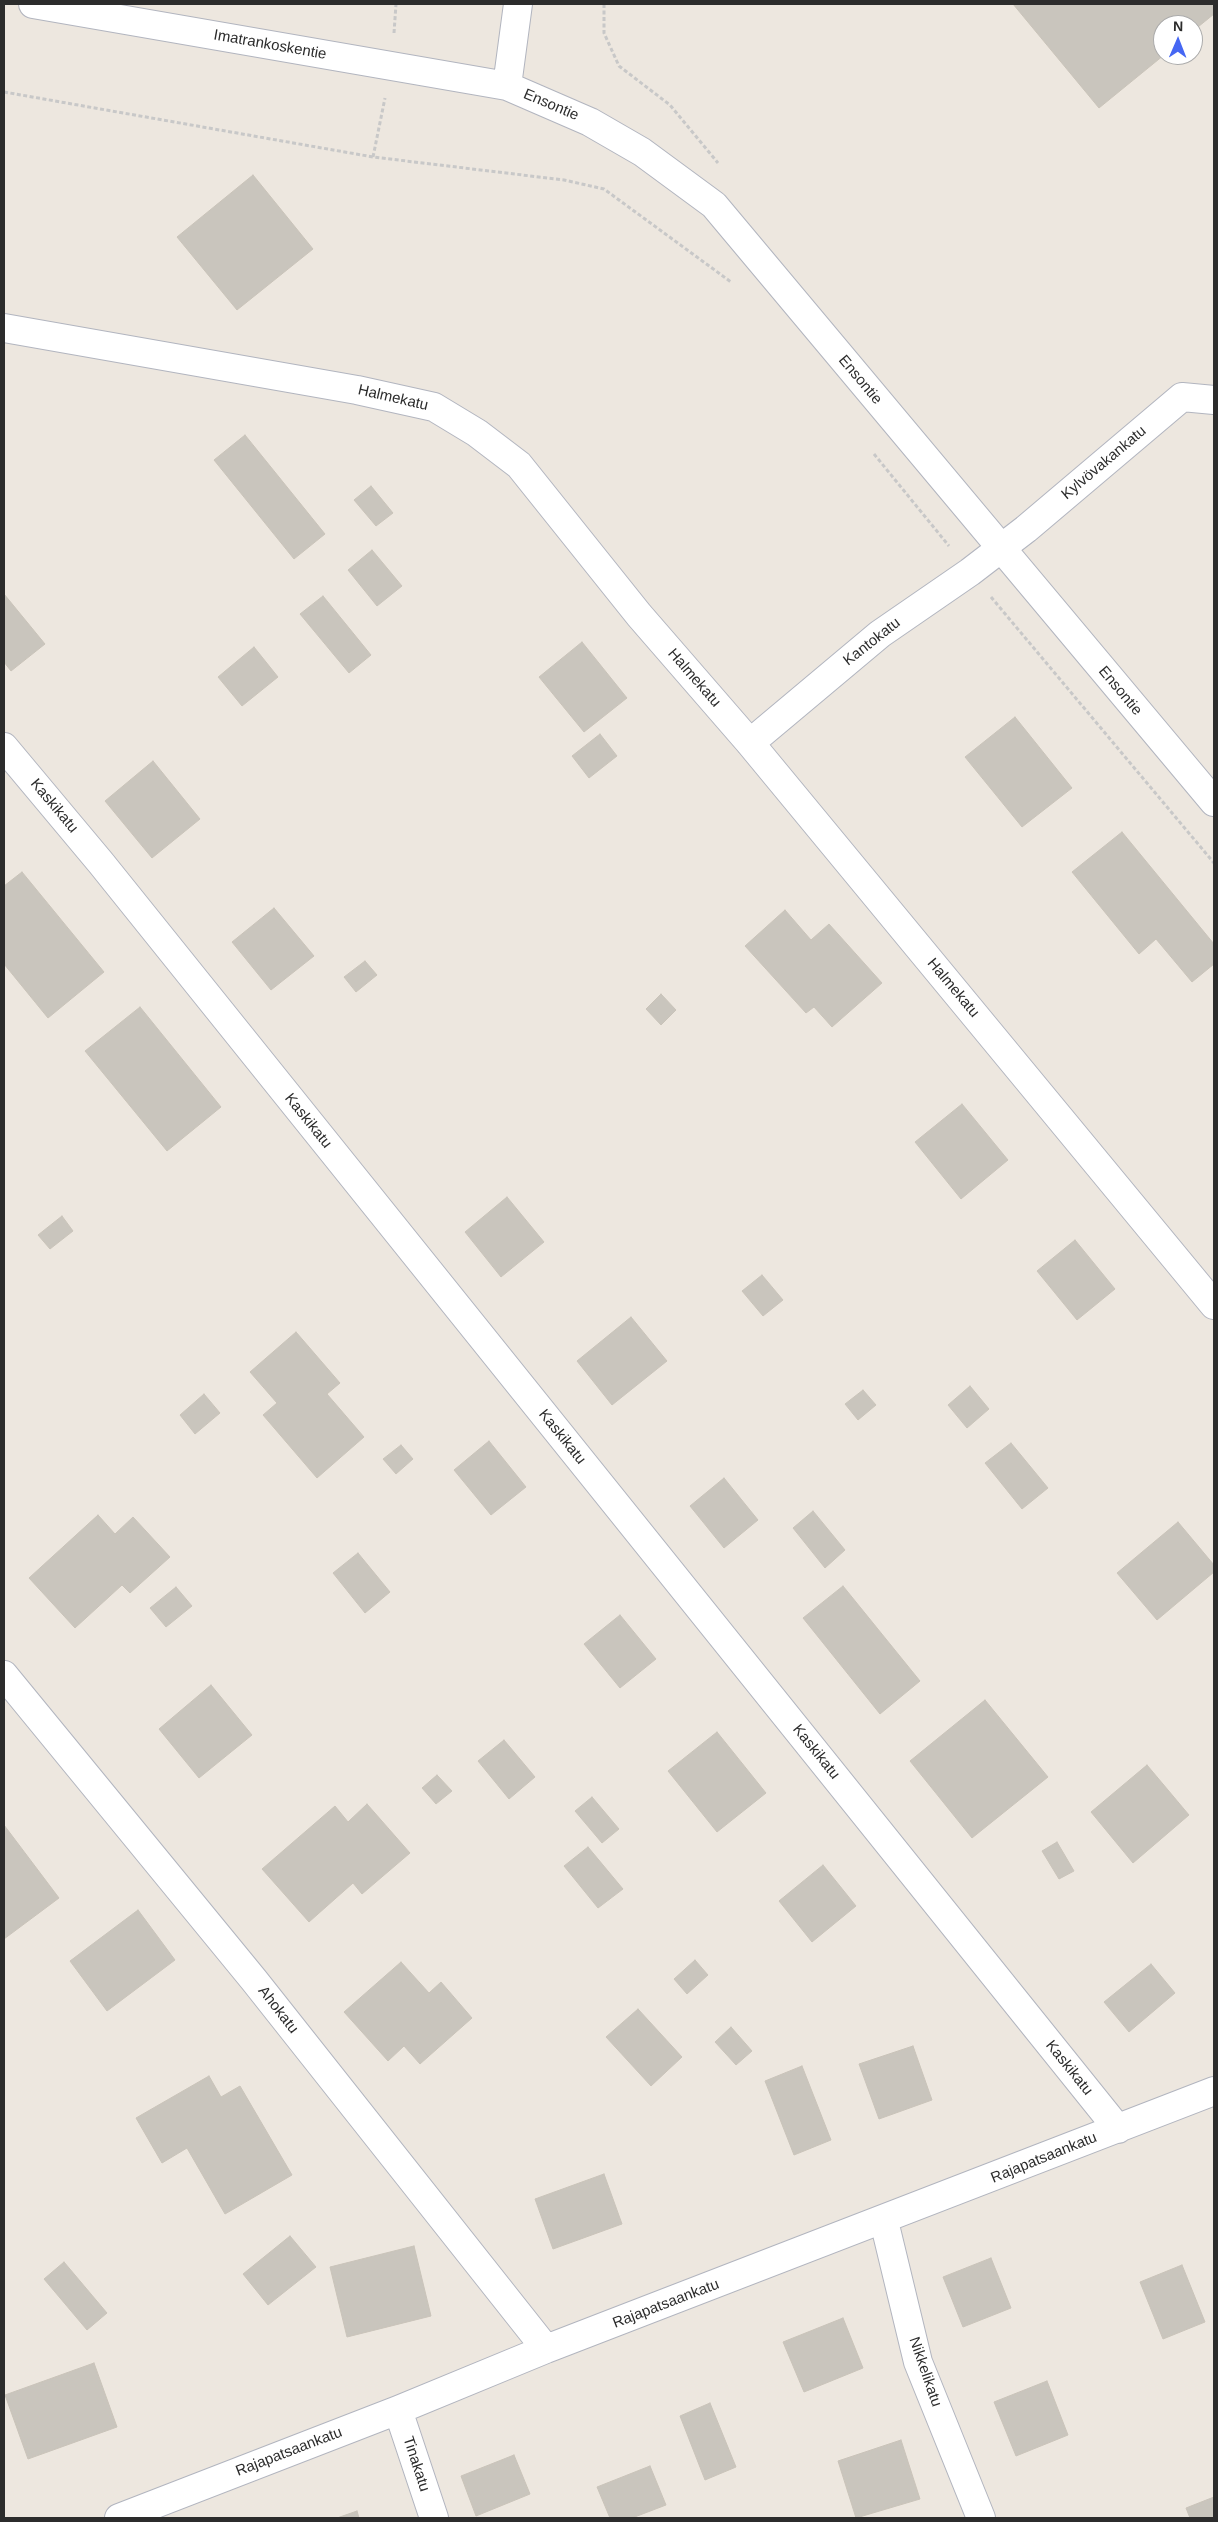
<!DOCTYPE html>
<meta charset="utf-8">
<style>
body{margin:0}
#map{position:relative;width:1218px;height:2522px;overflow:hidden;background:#ede7df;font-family:Arial,sans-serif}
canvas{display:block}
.frame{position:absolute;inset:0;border:5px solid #2c2c2c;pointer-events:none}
.north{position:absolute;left:1153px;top:15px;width:50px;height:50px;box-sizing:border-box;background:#fff;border:1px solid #ababab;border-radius:50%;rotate:1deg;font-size:14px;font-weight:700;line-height:20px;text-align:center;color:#2c2c2c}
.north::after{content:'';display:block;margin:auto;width:18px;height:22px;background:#4667f3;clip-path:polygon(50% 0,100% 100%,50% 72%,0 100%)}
</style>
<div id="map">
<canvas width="1218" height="2522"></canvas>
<div class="frame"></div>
<div class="north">N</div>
</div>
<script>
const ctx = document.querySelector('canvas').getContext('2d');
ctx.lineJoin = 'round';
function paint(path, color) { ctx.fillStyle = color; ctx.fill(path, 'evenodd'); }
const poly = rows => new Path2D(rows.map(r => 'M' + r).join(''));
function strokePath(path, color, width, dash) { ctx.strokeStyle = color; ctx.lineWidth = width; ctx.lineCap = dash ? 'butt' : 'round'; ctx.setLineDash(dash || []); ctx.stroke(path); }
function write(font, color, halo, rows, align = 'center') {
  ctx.font = font + ' Arial,sans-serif'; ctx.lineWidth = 4; ctx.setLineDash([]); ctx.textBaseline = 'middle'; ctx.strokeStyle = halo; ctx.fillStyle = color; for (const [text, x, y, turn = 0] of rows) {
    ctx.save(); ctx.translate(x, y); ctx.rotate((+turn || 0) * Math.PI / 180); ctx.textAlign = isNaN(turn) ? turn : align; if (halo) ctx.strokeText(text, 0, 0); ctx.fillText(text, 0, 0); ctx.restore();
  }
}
const building = poly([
 [1013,4,1213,4,1214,14,1193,31,1193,25,1163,25,1164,55,1099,108,1013,4],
 [253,175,313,249,237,310,177,237,253,175],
 [245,435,325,534,294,559,214,460,245,435],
 [371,486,393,513,376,526,354,500,371,486],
 [372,550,402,586,377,606,348,570,372,550],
 [4,594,45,644,11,671,4,662,4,594],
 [323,596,371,655,349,673,300,614,323,596],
 [582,642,627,698,584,732,539,677,582,642],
 [254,647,278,677,242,706,218,677,254,647],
 [1015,717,1072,788,1022,827,965,757,1015,717],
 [600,734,617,756,589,778,572,756,600,734],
 [153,761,200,819,152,858,105,801,153,761],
 [1122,832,1214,944,1214,964,1192,982,1156,939,1139,954,1072,872,1122,832],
 [22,872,104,972,48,1018,4,964,4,886,22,872],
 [274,908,314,956,271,990,232,942,274,908],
 [785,910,811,940,829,924,882,983,832,1027,814,1007,806,1013,745,946,785,910],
 [365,961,377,975,356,992,344,977,365,961],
 [661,994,676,1010,661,1025,646,1009,661,994],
 [140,1007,221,1107,167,1151,85,1051,140,1007],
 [962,1104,1008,1160,961,1199,915,1142,962,1104],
 [507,1197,544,1242,501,1277,465,1232,507,1197],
 [62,1216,73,1231,50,1249,38,1235,62,1216],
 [1075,1240,1115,1289,1077,1320,1037,1271,1075,1240],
 [762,1275,783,1300,763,1316,742,1291,762,1275],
 [631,1317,667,1361,612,1405,577,1361,631,1317],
 [296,1332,340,1383,327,1394,364,1437,317,1478,263,1415,277,1403,250,1372,296,1332],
 [970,1386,989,1409,967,1428,948,1405,970,1386],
 [863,1390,876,1405,858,1420,845,1404,863,1390],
 [204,1394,220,1413,195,1434,180,1415,204,1394],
 [489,1441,526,1487,491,1515,454,1470,489,1441],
 [1011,1443,1048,1488,1022,1509,985,1463,1011,1443],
 [401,1445,413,1459,396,1474,383,1459,401,1445],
 [724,1478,758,1520,724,1548,690,1506,724,1478],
 [813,1511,845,1550,825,1568,793,1528,813,1511],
 [98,1515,115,1534,133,1517,170,1557,130,1593,122,1585,75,1628,29,1578,98,1515],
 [1178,1522,1214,1565,1214,1572,1157,1620,1117,1573,1178,1522],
 [358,1553,390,1592,365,1613,333,1573,358,1553],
 [843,1586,920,1681,880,1714,803,1618,843,1586],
 [176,1587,192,1606,166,1627,150,1608,176,1587],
 [620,1615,656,1659,620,1688,584,1644,620,1615],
 [211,1685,252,1735,199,1778,159,1729,211,1685],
 [985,1700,1048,1777,972,1838,910,1761,985,1700],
 [717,1732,766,1793,717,1832,668,1771,717,1732],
 [504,1740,535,1777,509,1799,478,1761,504,1740],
 [1147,1765,1189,1815,1133,1863,1091,1812,1147,1765],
 [437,1775,452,1791,436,1804,422,1788,437,1775],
 [592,1797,619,1829,602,1843,575,1811,592,1797],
 [367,1804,410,1853,362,1894,353,1883,309,1922,262,1869,335,1806,348,1822,367,1804],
 [4,1825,59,1898,4,1939,4,1825],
 [1057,1842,1074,1871,1059,1879,1042,1851,1057,1842],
 [588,1847,623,1889,598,1908,564,1866,588,1847],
 [823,1865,856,1906,812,1942,779,1901,823,1865],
 [138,1910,175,1960,107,2011,70,1961,138,1910],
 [695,1960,708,1975,687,1994,674,1979,695,1960],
 [401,1962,429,1993,441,1982,472,2018,420,2064,404,2046,388,2061,344,2012,401,1962],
 [1151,1964,1175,1993,1129,2032,1104,2002,1151,1964],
 [638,2009,682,2057,651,2086,606,2037,638,2009],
 [731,2027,752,2051,736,2065,715,2042,731,2027],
 [913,2046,932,2100,879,2119,859,2064,913,2046],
 [802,2066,831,2140,794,2155,765,2081,802,2066],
 [209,2076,221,2097,240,2086,292,2175,225,2214,187,2148,162,2163,136,2118,209,2076],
 [604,2174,622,2224,553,2249,535,2199,604,2174],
 [290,2236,316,2267,268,2305,243,2274,290,2236],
 [414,2246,431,2316,347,2337,330,2267,414,2246],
 [991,2258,1011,2308,963,2327,943,2277,991,2258],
 [64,2262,107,2313,87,2330,44,2279,64,2262],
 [1182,2265,1205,2322,1163,2339,1140,2282,1182,2265],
 [843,2318,863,2368,804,2392,783,2342,843,2318],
 [94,2363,117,2427,28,2459,5,2395,94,2363],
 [1047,2381,1068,2435,1016,2456,994,2402,1047,2381],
 [710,2403,736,2467,705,2480,680,2416,710,2403],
 [901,2440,920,2499,856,2518,838,2461,901,2440],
 [514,2455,530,2494,476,2516,461,2476,514,2455],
 [650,2466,666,2505,632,2518,610,2518,597,2487,650,2466],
 [1214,2497,1214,2518,1190,2518,1186,2508,1214,2497],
 [357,2511,359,2518,337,2518,357,2511]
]);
const path = poly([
 [604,4,604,33,619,66,670,105,718,163],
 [394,33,396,4],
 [4,92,373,157,564,180,604,189,731,282],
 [373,157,385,98],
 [874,454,949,546],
 [991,597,1214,863]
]);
const minor = poly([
 [4,328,357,390,434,407,477,433,519,465,639,615,750,743,1214,1305],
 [750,743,880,634,970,572,1026,529,1182,397,1214,400],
 [4,747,101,863,1118,2129],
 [4,1675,254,1980,546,2349],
 [884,2221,918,2362,981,2518],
 [398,2410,434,2518],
 [119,2518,398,2410,546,2349,1214,2091]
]);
const tertiary = poly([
 [33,4,507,86,590,122,642,152,714,205,1214,802],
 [507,86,518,4]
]);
const streetNames = [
 ["Imatrankoskentie",270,45,10],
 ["Ensontie",551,105,23],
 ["Ensontie",860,380,50],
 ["Halmekatu",393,398,13],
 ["Kylvövakankatu",1104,463,-40],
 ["Kantokatu",872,642,-38],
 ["Halmekatu",694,678,49],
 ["Ensontie",1120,691,50],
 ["Kaskikatu",54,806,50],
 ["Halmekatu",953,988,50],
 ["Kaskikatu",308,1121,51],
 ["Kaskikatu",562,1437,51],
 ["Kaskikatu",816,1752,51],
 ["Ahokatu",278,2010,52],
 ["Kaskikatu",1069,2068,51],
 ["Rajapatsaankatu",1044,2158,-22],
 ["Rajapatsaankatu",666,2304,-21],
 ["Nikkelikatu",925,2372,71],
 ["Rajapatsaankatu",289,2452,-21],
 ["Tinakatu",416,2464,72]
];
paint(building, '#c9c5bd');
strokePath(building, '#c9c3b9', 1);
strokePath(minor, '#b2b5bf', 30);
strokePath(tertiary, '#b2b5bf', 30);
strokePath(path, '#c8c8c8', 3, [4, 2.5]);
strokePath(minor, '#fff', 28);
strokePath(tertiary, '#fff', 28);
write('15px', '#2c2c2c', '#fff', streetNames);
</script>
